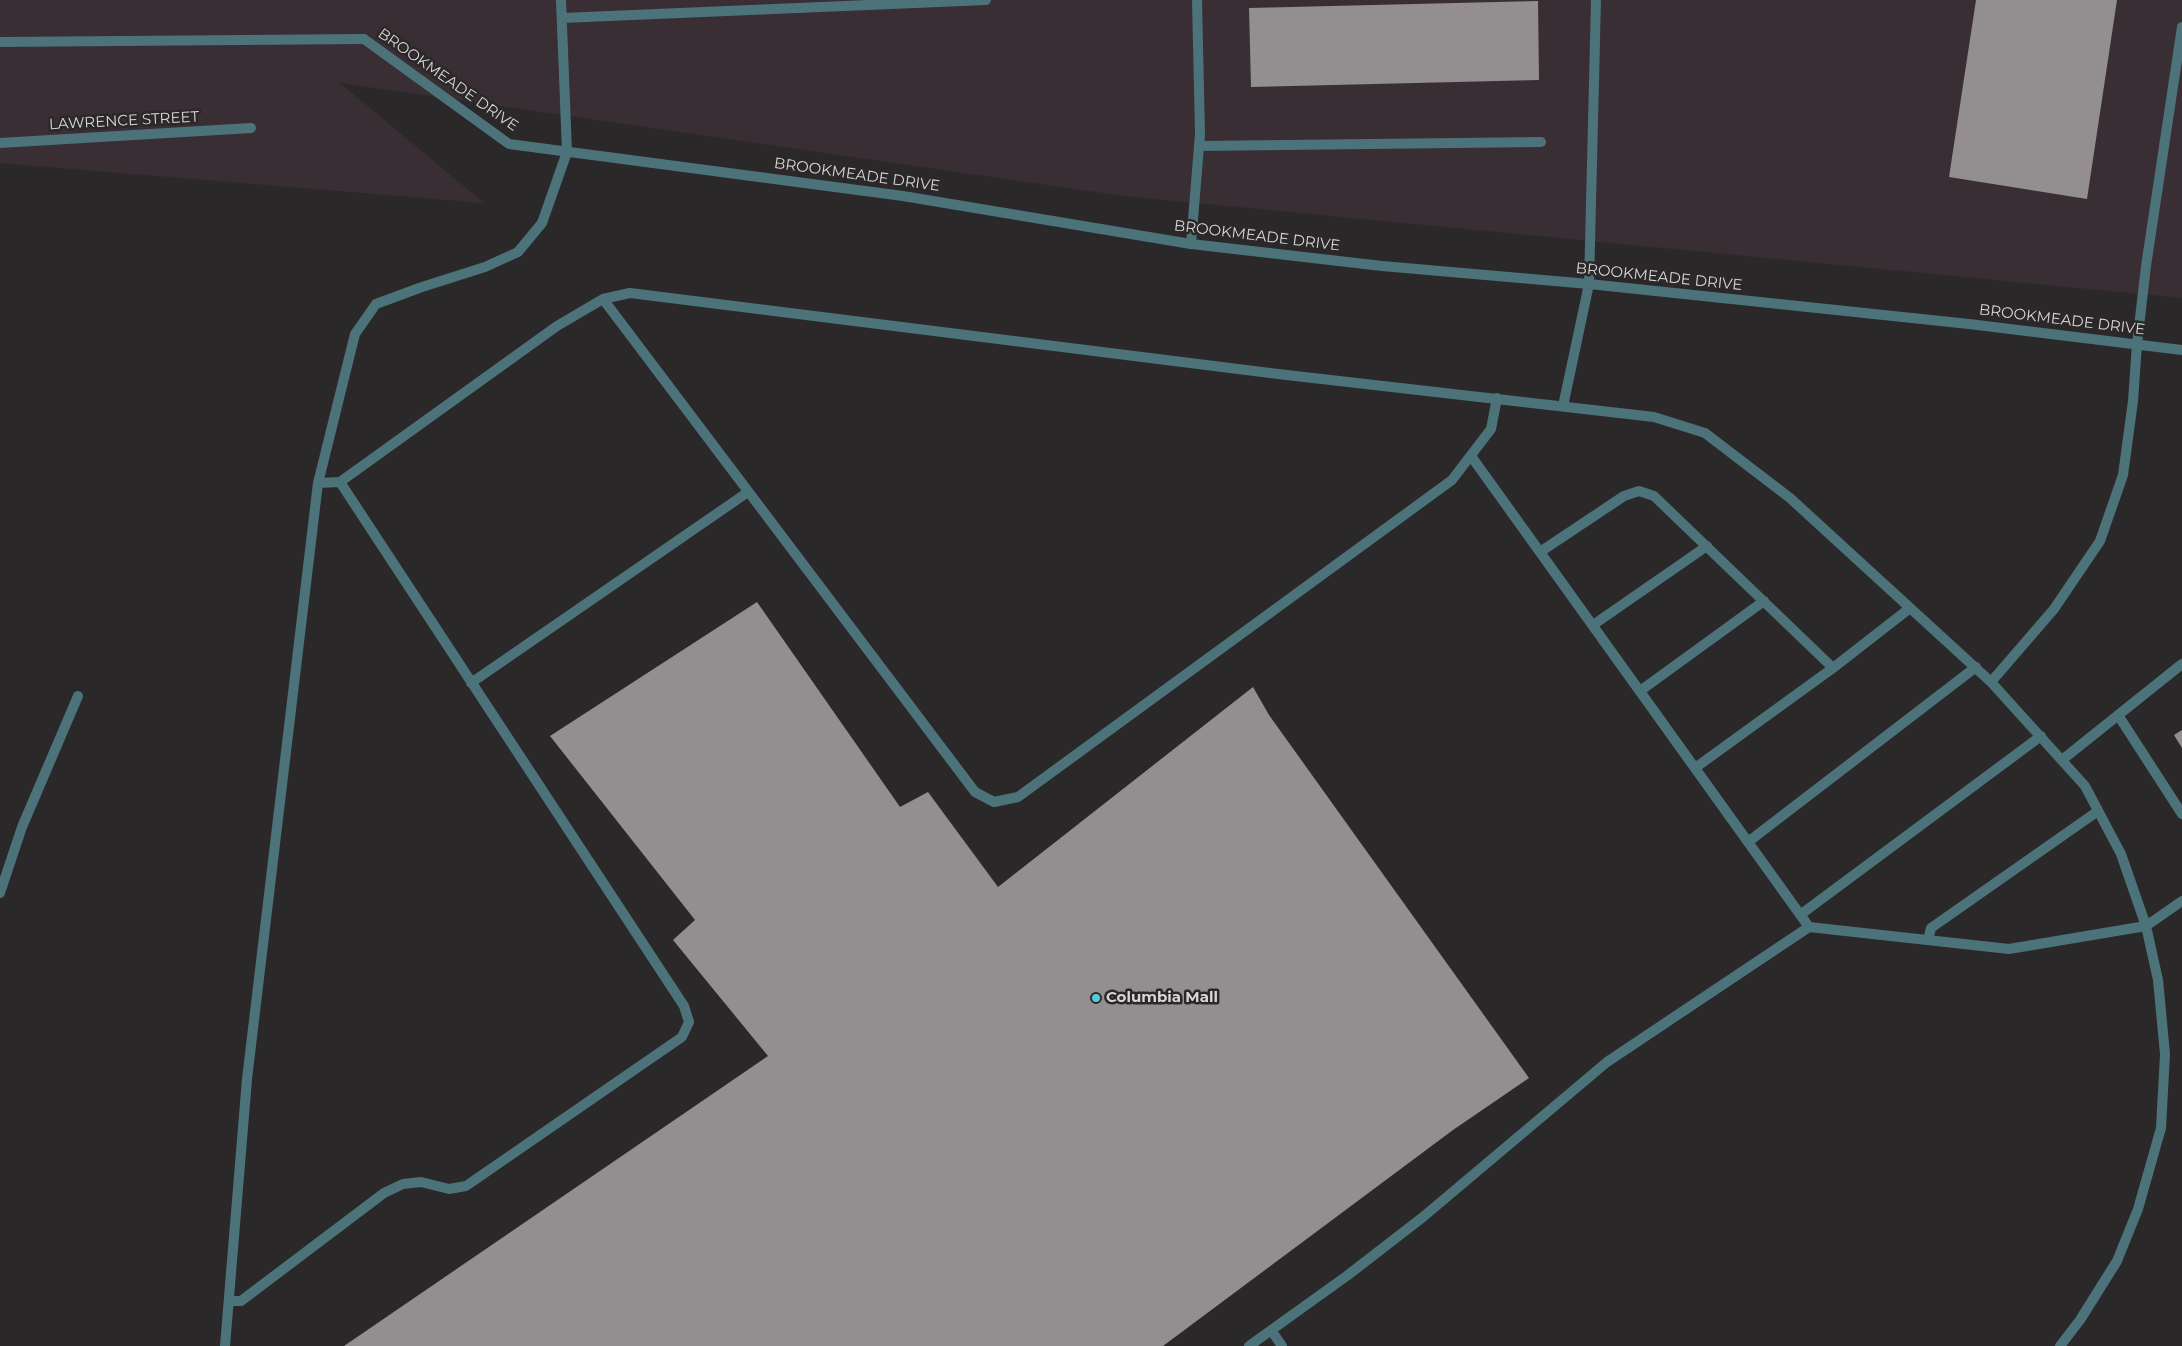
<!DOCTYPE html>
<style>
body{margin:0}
canvas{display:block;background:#2b2829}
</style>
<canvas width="2182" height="1346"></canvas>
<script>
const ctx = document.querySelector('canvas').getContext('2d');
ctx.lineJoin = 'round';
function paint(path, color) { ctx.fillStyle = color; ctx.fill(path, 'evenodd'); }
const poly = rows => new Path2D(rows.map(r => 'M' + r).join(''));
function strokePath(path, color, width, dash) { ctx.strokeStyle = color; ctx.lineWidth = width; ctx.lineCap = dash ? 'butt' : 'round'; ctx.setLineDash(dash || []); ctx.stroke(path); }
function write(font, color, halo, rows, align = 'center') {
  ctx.font = font + ' Montserrat,sans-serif'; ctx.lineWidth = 5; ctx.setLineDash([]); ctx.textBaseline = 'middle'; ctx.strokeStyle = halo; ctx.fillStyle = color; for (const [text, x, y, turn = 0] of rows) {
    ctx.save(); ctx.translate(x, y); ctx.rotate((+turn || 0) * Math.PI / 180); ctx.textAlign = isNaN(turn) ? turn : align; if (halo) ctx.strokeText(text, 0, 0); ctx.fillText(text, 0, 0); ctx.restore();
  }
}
const built = poly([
 [0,0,2182,0,2182,298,1124,196,340,83,484,203,0,163]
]);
const building = poly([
 [1976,0,2117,0,2087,199,1949,177],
 [1538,1,1539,80,1251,87,1249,8],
 [757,602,900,807,928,792,998,887,1253,687,1269,715,1529,1078,1453,1130,1163,1346,344,1346,768,1056,673,940,695,920,550,736],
 [2182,730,2182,748,2174,735]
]);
const lane = poly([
 [562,18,986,0],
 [0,42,364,39],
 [1199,146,1541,142],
 [1191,244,1200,134,1197,0],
 [603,299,975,792,994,802,1018,797,1452,480,1491,429,1497,398],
 [1563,406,1589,284,1596,0],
 [1471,456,1809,927],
 [318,483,355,334,376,304,422,287,485,267,518,252,542,223,567,152,561,0],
 [1540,552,1624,496,1639,491,1654,496,1833,668,1695,768],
 [1593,625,1707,546],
 [1833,668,1910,608],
 [1991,682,2054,609,2100,541,2123,475,2133,401,2137,344,2146,266,2182,27],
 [471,683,748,492],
 [1640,691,1764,601],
 [2118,715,2182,814],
 [2062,760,2182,664],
 [1748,842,1976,667],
 [1800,915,2041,736],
 [1928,940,1931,928,2098,811],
 [229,1301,241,1301,384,1193,403,1184,421,1182,449,1189,466,1186,682,1037,689,1022,684,1006,340,482],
 [1271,1330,1282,1346],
 [225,1346,247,1079,318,483,340,482,557,326,603,299,630,293,1278,374,1654,417,1705,433,1790,498,1991,682,2085,786,2121,854,2146,926,2158,980,2165,1054,2161,1128,2138,1209,2117,1261,2080,1320,2060,1346],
 [1249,1346,1348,1275,1423,1217,1607,1062,1809,927,2009,949,2146,926,2182,901]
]);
const street = poly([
 [364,39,509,144,903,196,1191,244,1382,266,1589,284,1969,324,2182,350],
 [0,143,251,128],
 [0,893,22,827,78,696]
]);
const markers = [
 [1096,998,5,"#53cbdb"]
];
const streetNames = [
 ["BROOKMEADE DRIVE",448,80,35],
 ["LAWRENCE STREET",124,121,-3],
 ["BROOKMEADE DRIVE",857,175,8],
 ["BROOKMEADE DRIVE",1257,236,7],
 ["BROOKMEADE DRIVE",1659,277,6],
 ["BROOKMEADE DRIVE",2062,320,7]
];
const poiNames = [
 ["Columbia Mall",1106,998]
];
paint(built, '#382e33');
paint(building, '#938e90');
strokePath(lane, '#4c7379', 10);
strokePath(street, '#4c7379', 10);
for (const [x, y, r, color] of markers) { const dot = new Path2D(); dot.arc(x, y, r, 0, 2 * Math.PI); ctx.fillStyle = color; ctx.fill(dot); strokePath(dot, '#2b2829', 2); }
write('15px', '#d9d6d7', '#2b2829', streetNames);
write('bold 15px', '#d9d6d7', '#2b2829', poiNames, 'left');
</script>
